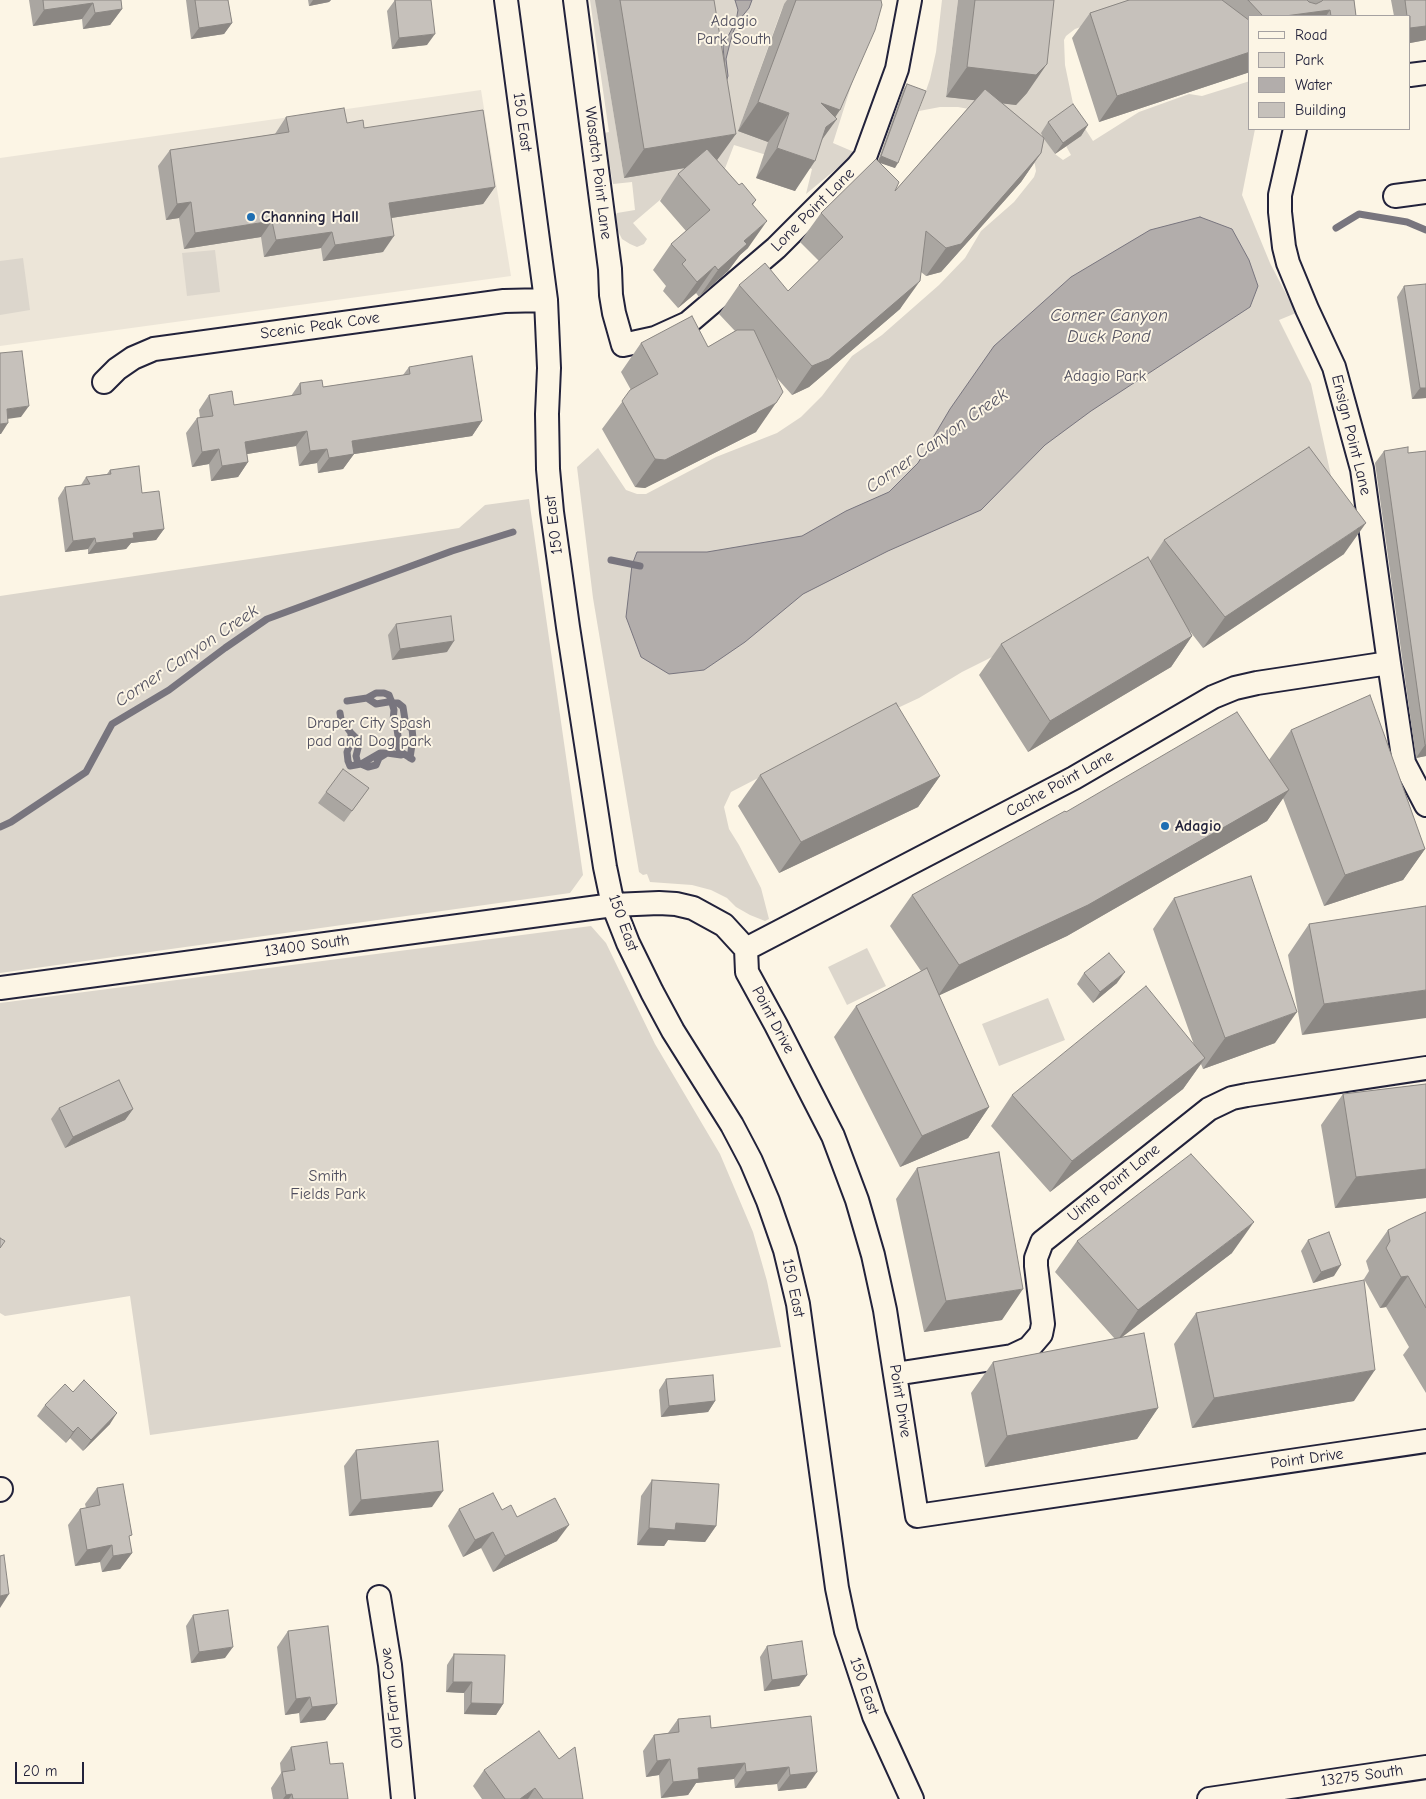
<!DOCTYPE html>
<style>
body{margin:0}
#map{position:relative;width:1426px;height:1799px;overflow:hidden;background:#fcf5e5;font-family:"Comic Neue",sans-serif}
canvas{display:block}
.legend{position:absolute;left:1248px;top:15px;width:162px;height:115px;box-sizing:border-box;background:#fcf5e5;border:1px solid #a5a1a1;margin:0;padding:6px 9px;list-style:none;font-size:15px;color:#22223b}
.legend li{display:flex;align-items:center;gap:10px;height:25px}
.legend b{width:25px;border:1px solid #a5a1a1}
.scale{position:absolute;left:15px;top:1762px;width:69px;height:22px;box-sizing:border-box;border:2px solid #22223b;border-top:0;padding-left:6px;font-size:15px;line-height:18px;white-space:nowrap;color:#22223b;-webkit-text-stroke:4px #fcf5e5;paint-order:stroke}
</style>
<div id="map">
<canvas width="1426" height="1799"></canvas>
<ul class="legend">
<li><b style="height:6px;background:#fcf5e5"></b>Road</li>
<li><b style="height:14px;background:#dcd6cc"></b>Park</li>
<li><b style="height:14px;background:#b2adab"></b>Water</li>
<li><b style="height:14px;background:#c6c1bb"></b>Building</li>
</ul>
<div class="scale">20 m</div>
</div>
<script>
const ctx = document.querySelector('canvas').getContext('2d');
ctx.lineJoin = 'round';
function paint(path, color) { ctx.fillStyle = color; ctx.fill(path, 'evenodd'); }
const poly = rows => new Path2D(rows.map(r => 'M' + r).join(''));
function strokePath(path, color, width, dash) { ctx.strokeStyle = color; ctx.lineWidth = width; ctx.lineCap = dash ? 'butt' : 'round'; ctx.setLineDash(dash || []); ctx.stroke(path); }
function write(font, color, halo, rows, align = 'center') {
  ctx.font = font + ' "Comic Neue",sans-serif'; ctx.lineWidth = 4; ctx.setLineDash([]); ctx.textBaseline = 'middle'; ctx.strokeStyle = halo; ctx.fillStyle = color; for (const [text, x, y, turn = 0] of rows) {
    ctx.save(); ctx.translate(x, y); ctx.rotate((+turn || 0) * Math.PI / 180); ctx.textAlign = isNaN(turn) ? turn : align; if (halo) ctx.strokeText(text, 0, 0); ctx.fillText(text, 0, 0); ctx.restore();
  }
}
const built = poly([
 [481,90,511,276,0,346,0,158]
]);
const green = poly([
 [590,0,627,0,596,5,624,178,689,0,789,0,784,4,780,14,742,120,744,133,859,61,833,143,854,152,853,155,806,194,812,169,734,145,724,171,688,176,633,223,647,239,644,244,637,247,630,244,622,239,618,231,615,216,617,213,635,210,632,182,613,184,604,133,609,132],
 [942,0,958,0,946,96,1037,0,1169,0,1108,17,1075,29,1066,36,1064,40,1065,65,1075,113,1093,141,1139,112,1189,94,1202,96,1250,81,1250,129,1255,129,1242,195,1270,263,1296,313,1279,320,1311,384,1333,485,1146,566,1004,651,962,672,919,698,857,727,731,792,724,807,729,829,739,845,761,888,769,919,765,921,750,915,736,907,727,898,711,890,692,885,650,882,647,874,643,875,639,872,593,598,577,467,598,448,626,490,637,494,646,494,716,457,777,433,801,417,822,396,852,356,882,335,939,285,965,258,981,231,1014,202,1034,177,1036,171,1035,165,1032,157,991,113,958,107,940,107,919,111,930,79,936,52],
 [1041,134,1066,146,1071,155,1063,160,1055,154],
 [215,250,220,292,187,296,182,253],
 [23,258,30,310,0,315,0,261],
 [529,499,583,875,570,893,0,973,0,596,459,528,485,505],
 [591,926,606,943,655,1044,720,1154,753,1232,767,1281,781,1347,150,1435,130,1296,5,1316,0,1313,0,1003],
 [867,948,886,986,847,1005,828,967],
 [1048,998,1065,1040,999,1066,982,1024]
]);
const water = poly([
 [735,0,752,0,749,8,740,19,734,30,730,43,726,59,728,76,726,82,723,46,736,21,738,10,735,0],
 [1200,217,1232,229,1249,260,1258,286,1250,307,1091,411,1045,445,981,510,888,551,803,594,745,642,704,670,669,674,641,657,626,617,632,565,637,552,707,552,802,536,846,511,889,492,918,463,950,409,994,346,1071,277,1150,230,1200,217]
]);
const stream = poly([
 [1336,228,1359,214,1407,222,1426,230],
 [611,560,640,566],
 [367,698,376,704,388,702,391,700],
 [347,701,367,698,376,693,384,693,389,695,392,703,398,703,403,707,405,720,397,729,398,736,396,744,401,752,412,759],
 [392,703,394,710,393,721,397,729],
 [340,713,341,719,351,733,351,742,347,752,348,761,350,766,361,764,368,767,376,765,379,758,387,753,401,755],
 [404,722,412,729,413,738,410,758],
 [351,733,357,739,358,748,356,756,358,764],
 [361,764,380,753,384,753],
 [0,827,11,822,86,772,112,724,169,690,225,648,267,619,452,551,513,532]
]);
const minor = poly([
 [506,0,546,300,549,368,547,414,548,469,552,512,568,627,605,867,613,905,628,943,652,992,673,1031,732,1125,751,1161,768,1201,785,1250,798,1304,837,1588,846,1631,874,1716,912,1799],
 [575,0,610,269,611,295,614,313,623,345,655,338,688,323,776,248,857,167,865,157,897,69,910,0],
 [1410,75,1426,73],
 [1295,129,1280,195,1280,212,1284,247,1288,263,1307,309,1334,367,1362,469,1389,663,1404,763,1426,805],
 [1395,196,1426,192],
 [104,382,117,369,133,358,154,349,504,301,546,300],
 [746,949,1074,778,1213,697,1235,688,1257,683,1389,663],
 [0,988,613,905,659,903,676,904,693,908,724,925,746,949,747,972,776,1025,833,1136,857,1200,873,1255,885,1310,917,1516,1426,1441],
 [895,1374,1012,1356,1029,1348,1041,1334,1043,1324,1036,1266,1036,1258,1042,1242,1209,1109,1232,1098,1247,1095,1426,1068],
 [0,1490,1,1489],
 [379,1597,390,1665,403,1799],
 [1209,1799,1426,1767]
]);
const wall = poly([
 [29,0,121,0,122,9,110,25,83,29,82,19,33,26],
 [186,0,228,0,232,23,224,34,191,39],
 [308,0,331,0,329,2,309,6],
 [395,0,427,45,392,49,387,11],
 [595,0,714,0,717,160,739,185,756,200,753,205,748,248,740,255,728,271,699,297,696,293,678,308,663,291,666,286,653,270,671,244,686,231,660,201,678,174,685,168,624,178],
 [787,0,881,0,835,117,822,139,795,191,756,178,768,142,738,131,784,4],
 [958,0,1054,0,1027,93,1016,105,1002,103,1043,138,1041,133,1048,122,1088,125,1081,136,1055,154,1044,139,1041,153,1021,182,941,272,926,276,921,272,900,309,809,387,792,395,776,377,756,432,645,488,635,487,602,429,631,390,621,372,641,343,708,347,735,331,719,314,739,285,788,291,819,261,800,242,821,213,878,161,903,90,907,84,895,168,879,162,895,191,975,100,946,97],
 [1129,0,1307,0,1307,1,1307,0,1354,0,1356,16,1250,16,1250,72,1099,122,1072,38,1090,13],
 [1391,0,1426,0,1426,40,1410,43,1410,16,1394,16],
 [286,117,347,123,364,128,495,187,483,204,391,218,383,252,323,261,321,248,264,257,261,237,184,249,179,218,166,220,158,166,170,150,275,134],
 [1404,286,1426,398,1412,399,1397,297],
 [409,367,482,421,472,436,354,454,343,469,318,473,317,463,299,466,296,446,247,454,248,462,238,477,211,481,209,464,192,467,186,433,197,418,200,418,199,410,209,395,234,405,291,396,300,383,323,387,403,375],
 [1384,451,1408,453,1426,451,1426,756,1416,758,1375,463],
 [110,470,142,493,164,529,156,540,131,543,126,549,88,554,88,549,65,552,58,498,65,487,81,485,86,477,107,474],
 [1164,540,1344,554,1203,648,1189,630,1192,636,1171,667,1028,752,979,675,1001,644,1150,561],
 [396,624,447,652,392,660,388,635],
 [1291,730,1425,849,1403,880,1324,906,1283,798,1267,821,1067,936,939,995,989,1107,968,1138,900,1167,834,1037,856,1006,921,971,890,926,912,895,1066,812,1269,760],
 [760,775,940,776,918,807,779,873,738,806],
 [369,788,344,822,318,803,326,792],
 [1174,898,1275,1043,1203,1069,1201,1064,1183,1089,1050,1192,991,1126,1012,1095,1194,1045,1153,929],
 [1426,906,1302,1035,1288,955,1309,924],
 [1084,973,1117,983,1093,1003,1077,984],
 [1426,1084,1426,1198,1335,1208,1321,1125,1343,1094],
 [59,1108,133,1109,125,1120,65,1148,51,1119],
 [917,1168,1002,1320,924,1332,896,1199],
 [1426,1212,1426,1393,1403,1355,1409,1347,1386,1307,1380,1308,1364,1279,1369,1271,1366,1261,1388,1230],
 [1308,1240,1334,1276,1313,1283,1301,1251],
 [1077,1241,1232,1253,1120,1338,1158,1408,1137,1439,985,1467,971,1393,993,1362,1115,1339,1055,1272],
 [1196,1313,1354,1401,1192,1428,1174,1344],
 [666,1379,715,1401,708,1412,661,1417,659,1390],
 [73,1392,110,1424,83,1451,70,1438,66,1443,37,1416,45,1405],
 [356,1450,432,1507,349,1516,344,1466],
 [652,1480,716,1526,705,1542,668,1540,664,1546,637,1545,641,1496],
 [97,1488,129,1539,132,1553,120,1569,102,1572,100,1562,75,1566,68,1525,80,1509,86,1508,85,1504],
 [459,1509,502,1510,517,1517,557,1541,493,1572,481,1548,463,1557,448,1526],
 [193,1615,225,1658,191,1663,186,1626],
 [288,1631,337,1704,325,1720,300,1723,299,1713,285,1715,277,1647],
 [767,1646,807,1675,799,1686,764,1691,760,1657],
 [454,1654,503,1704,496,1715,464,1714,464,1693,446,1692,447,1665],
 [811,1716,806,1788,778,1791,777,1784,735,1788,734,1779,696,1783,688,1795,661,1798,659,1775,646,1777,643,1751,654,1735,668,1733,678,1719,711,1728],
 [291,1747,330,1764,348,1799,273,1799,271,1788,281,1773,280,1763],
 [559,1759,583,1799,482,1799,473,1786,484,1770]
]);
const shadedWall = poly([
 [313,0,331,0,329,2,309,6],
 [93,3,82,19,33,26,44,10],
 [122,9,110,25,83,29,95,13],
 [1330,10,1326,16,1285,16],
 [232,23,224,34,191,39,199,28],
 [1426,26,1426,40,1410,43,1410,28],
 [435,34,427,45,392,49,399,38],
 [1250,52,1250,72,1099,122,1117,96],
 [1047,64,1027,93,1016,105,946,97,967,67],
 [758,102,789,113,768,142,738,131],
 [821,103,840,110,832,122,837,119,816,148],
 [1088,125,1081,136,1055,154,1063,143],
 [736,134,715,163,624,178,644,149],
 [777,148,815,161,795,191,756,178],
 [1041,153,1021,182,941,272,926,276,946,248],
 [881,156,898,163,895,168,877,162],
 [495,187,483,204,378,220,389,203],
 [191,202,179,218,166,220,177,204],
 [272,221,261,237,184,249,195,233],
 [767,221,748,248,740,255,728,271,699,297,718,270,744,241],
 [332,232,321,248,264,257,276,240],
 [394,236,383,252,323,261,335,245],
 [715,266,696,293,678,308,697,282],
 [920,281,900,309,809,387,792,395,812,366],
 [1420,388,1426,388,1426,398,1412,399],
 [776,403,756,432,645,488,635,487,655,459],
 [29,406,21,417,0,420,7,409],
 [482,421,472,436,348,455,354,454,343,469,318,473,329,458,352,441],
 [8,423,1,434,0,434,0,424],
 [307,431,296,446,235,456,245,442],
 [219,449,209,464,192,467,202,452],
 [327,449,317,463,299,466,310,451],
 [248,462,238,477,211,481,222,466],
 [1366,523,1344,554,1203,648,1225,617],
 [164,529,156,540,131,543,126,549,88,554,96,543,133,533],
 [95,538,88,549,65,552,73,541],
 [1192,636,1171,667,1028,752,1050,721],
 [454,641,447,652,392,660,400,649],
 [1425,745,1426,745,1426,756,1416,758],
 [940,776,918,807,779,873,801,842],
 [1289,790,1267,821,1067,936,938,996,959,965],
 [1425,849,1403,880,1324,906,1345,875],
 [1125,972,1117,983,1093,1003,1100,992],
 [1426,990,1426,1018,1302,1035,1324,1004],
 [1297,1012,1275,1043,1203,1069,1225,1038],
 [1205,1058,1183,1089,1050,1192,1072,1161],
 [989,1107,968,1138,900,1167,922,1136],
 [133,1109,125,1120,65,1148,73,1137],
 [1426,1169,1426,1198,1335,1208,1356,1177],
 [1254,1222,1232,1253,1117,1341,1138,1310],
 [1341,1265,1334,1276,1313,1283,1321,1272],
 [1408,1276,1386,1307,1380,1308,1401,1277],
 [1023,1289,1002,1320,924,1332,946,1301],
 [1375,1370,1354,1401,1192,1428,1214,1398],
 [715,1401,708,1412,661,1417,669,1406],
 [1158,1408,1137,1439,985,1467,1007,1436],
 [117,1413,110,1424,83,1451,91,1440],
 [78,1427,70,1438,66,1443,73,1432],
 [443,1491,432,1507,349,1516,361,1500],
 [676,1523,716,1526,705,1542,668,1540,664,1546,637,1545,649,1528],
 [569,1525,557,1541,493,1572,505,1556],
 [493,1532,481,1548,463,1557,475,1540],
 [112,1545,100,1562,75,1566,87,1550],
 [132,1553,120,1569,102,1572,113,1556],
 [9,1594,0,1608,0,1596],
 [233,1647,225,1658,191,1663,199,1652],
 [807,1675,799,1686,764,1691,772,1680],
 [453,1682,472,1682,464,1693,446,1692],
 [310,1697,299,1713,285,1715,296,1699],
 [471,1703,503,1704,496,1715,464,1714],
 [337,1704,325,1720,300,1723,312,1707],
 [670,1759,659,1775,646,1777,657,1761],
 [745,1763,734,1779,696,1783,688,1795,661,1798,673,1782,698,1768],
 [789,1767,777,1784,735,1788,746,1772],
 [817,1772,806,1788,778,1791,790,1775],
 [535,1788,528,1799,520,1799],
 [292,1794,289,1799,283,1799,286,1795]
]);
const building = poly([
 [43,0,121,0,122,9,95,13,93,3,44,10,43,0],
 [195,0,228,0,232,23,199,28,195,0],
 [395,0,431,0,435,34,399,38,395,0],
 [620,0,714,0,736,134,644,149,620,0],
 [796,0,881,0,882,5,875,30,840,110,821,103,837,119,826,127,815,161,777,148,789,113,758,102,796,0],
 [975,0,1054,0,1047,64,1036,75,967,67,975,0],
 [1129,0,1222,0,1250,21,1250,52,1117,96,1090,13,1129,0],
 [1248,0,1307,0,1309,2,1316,4,1322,1,1323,0,1354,0,1356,16,1331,16,1330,10,1285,16,1260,16,1262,15,1248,0],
 [1405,0,1426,0,1426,26,1410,28,1410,16,1407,16,1405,0],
 [907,84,926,91,898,163,881,156,907,84],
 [985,89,1044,138,1041,153,961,244,946,248,926,231,920,281,829,359,812,366,739,285,765,263,788,291,843,237,821,213,876,159,899,182,895,191,985,89],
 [1073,104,1088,125,1063,143,1048,122,1073,104],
 [344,108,347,123,363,120,364,128,483,110,495,187,389,203,394,236,335,245,332,232,276,240,272,221,195,233,191,202,177,204,170,150,289,132,286,117,344,108],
 [707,149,739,185,742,183,756,200,752,204,767,221,744,241,747,244,718,270,715,266,697,282,682,264,686,260,671,244,710,210,678,174,707,149],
 [1426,284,1426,388,1420,388,1404,286,1426,284],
 [692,316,708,347,737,330,754,330,783,392,776,403,665,460,655,459,622,401,630,390,658,374,641,343,692,316],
 [22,351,29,406,7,409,8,423,0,424,0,353,22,351],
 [472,356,482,421,352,441,354,454,329,458,327,449,310,451,307,431,245,442,248,462,222,466,219,449,202,452,197,418,213,416,209,395,232,391,234,405,301,394,300,383,322,380,323,387,410,374,409,367,472,356],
 [1309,447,1366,523,1225,617,1164,540,1309,447],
 [1408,447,1408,453,1426,451,1426,745,1425,745,1384,451,1408,447],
 [139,466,142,493,159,491,164,529,133,533,134,538,96,543,95,538,73,541,65,487,90,484,86,477,111,474,110,470,139,466],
 [1148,557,1192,636,1050,721,1001,644,1148,557],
 [451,616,454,641,400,649,396,624,451,616],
 [1370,695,1425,849,1345,875,1291,730,1370,695],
 [896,703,940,776,801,842,760,775,896,703],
 [1237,712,1289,790,1088,905,959,965,912,895,1065,811,1066,812,1237,712],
 [343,769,369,788,352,811,326,792,343,769],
 [1251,876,1297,1012,1225,1038,1174,898,1251,876],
 [1426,906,1426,990,1324,1004,1309,924,1426,906],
 [1109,953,1125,972,1100,992,1084,973,1109,953],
 [927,968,989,1107,922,1136,856,1006,927,968],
 [1146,986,1205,1058,1072,1161,1012,1095,1146,986],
 [119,1080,133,1109,73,1137,59,1108,119,1080],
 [1426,1084,1426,1169,1356,1177,1343,1094,1426,1084],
 [999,1152,1023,1289,946,1301,917,1168,999,1152],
 [1191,1154,1254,1222,1138,1310,1077,1241,1191,1154],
 [1426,1212,1426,1308,1408,1276,1401,1277,1386,1248,1390,1241,1388,1230,1408,1220,1426,1212],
 [1329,1232,1341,1265,1321,1272,1308,1240,1329,1232],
 [0,1238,5,1241,0,1248,0,1238],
 [1364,1280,1375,1370,1214,1398,1196,1313,1364,1280],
 [1144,1333,1158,1408,1007,1436,993,1362,1144,1333],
 [713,1375,715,1401,669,1406,666,1379,713,1375],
 [84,1380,117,1413,91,1440,78,1427,73,1432,45,1405,65,1384,73,1392,84,1380],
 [438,1441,443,1491,361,1500,356,1450,438,1441],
 [652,1480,719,1484,716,1526,676,1523,675,1530,649,1528,652,1480],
 [123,1484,132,1535,129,1536,132,1553,113,1556,112,1545,87,1550,80,1509,100,1505,97,1488,123,1484],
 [493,1493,502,1510,511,1505,517,1517,555,1498,569,1525,505,1556,493,1532,475,1540,459,1509,493,1493],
 [4,1555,9,1594,0,1596,0,1556,4,1555],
 [228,1610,233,1647,199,1652,193,1615,228,1610],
 [328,1626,337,1704,312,1707,310,1697,296,1699,288,1631,328,1626],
 [802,1641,807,1675,772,1680,767,1646,802,1641],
 [454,1654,505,1655,503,1704,471,1703,472,1682,453,1682,454,1654],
 [710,1716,711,1728,811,1716,817,1772,790,1775,789,1767,746,1772,745,1763,698,1768,699,1779,673,1782,670,1759,657,1761,654,1735,679,1732,678,1719,710,1716],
 [539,1731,559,1759,575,1747,583,1799,543,1799,535,1788,520,1799,505,1799,484,1770,539,1731],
 [327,1742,330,1764,343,1763,348,1799,293,1799,292,1794,286,1795,282,1772,295,1770,291,1747,327,1742]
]);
const markers = [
 [251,217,5,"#1f6fb2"],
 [1165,826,5,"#1f6fb2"]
];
const parkNames = [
 ["Adagio",734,21],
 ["Park South",734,39],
 ["Adagio Park",1105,376],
 ["Draper City Spash",369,723],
 ["pad and Dog park",369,741],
 ["Smith",328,1176],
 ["Fields Park",328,1194]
];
const streetNames = [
 ["150 East",522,122,82],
 ["Wasatch Point Lane",598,173,83],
 ["Lone Point Lane",813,210,-45],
 ["Scenic Peak Cove",320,326,-8],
 ["Ensign Point Lane",1351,435,76],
 ["150 East",554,525,-97],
 ["Cache Point Lane",1060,784,-29],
 ["150 East",623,923,70],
 ["13400 South",307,946,-8],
 ["Point Drive",773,1020,62],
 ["Uinta Point Lane",1114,1183,-39],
 ["150 East",793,1288,78],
 ["Point Drive",900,1401,81],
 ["Point Drive",1307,1459,-8],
 ["150 East",864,1686,71],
 ["Old Farm Cove",392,1698,-97],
 ["13275 South",1362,1776,-8]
];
const poiNames = [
 ["Channing Hall",261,217],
 ["Adagio",1175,826]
];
const waterNames = [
 ["Corner Canyon",1109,316],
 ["Duck Pond",1109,337],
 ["Corner Canyon Creek",937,441,-35],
 ["Corner Canyon Creek",187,656,-34]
];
paint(built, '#ece5d8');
paint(green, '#dcd6cc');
paint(water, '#b2adab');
strokePath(water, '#78757e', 1);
strokePath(stream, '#78757e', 7);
strokePath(minor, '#22223b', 26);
strokePath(minor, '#fcf5e5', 22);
paint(wall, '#aaa6a1');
paint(shadedWall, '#8b8783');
paint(building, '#c6c1bb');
strokePath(building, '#8b8783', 1);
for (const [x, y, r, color] of markers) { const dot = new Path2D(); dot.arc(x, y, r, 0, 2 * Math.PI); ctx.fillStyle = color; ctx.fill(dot); strokePath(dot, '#fcf5e5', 2); }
write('16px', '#504f5f', '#fcf5e5', parkNames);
write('16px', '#22223b', '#fcf5e5', streetNames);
write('bold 16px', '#22223b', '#fcf5e5', poiNames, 'left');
write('italic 18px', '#545362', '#fcf5e5', waterNames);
</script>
